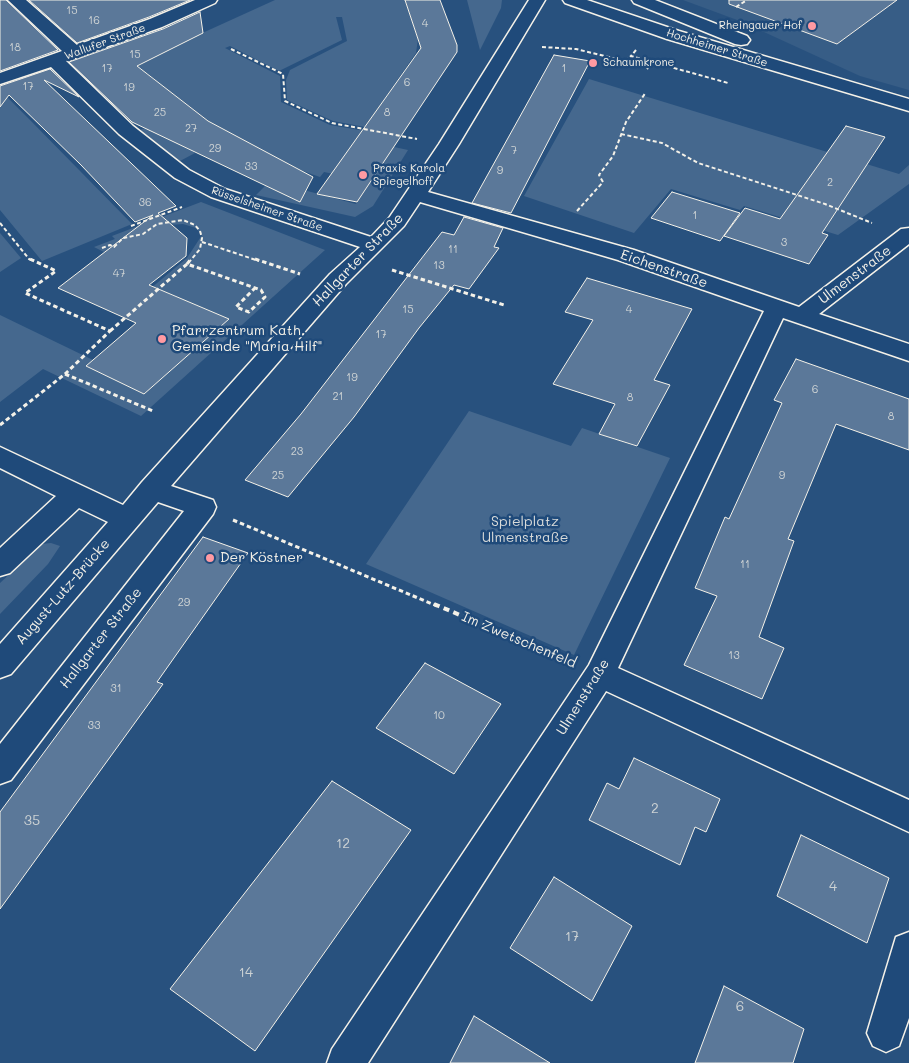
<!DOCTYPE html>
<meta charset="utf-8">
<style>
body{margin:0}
canvas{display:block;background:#28517e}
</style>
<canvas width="909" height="1063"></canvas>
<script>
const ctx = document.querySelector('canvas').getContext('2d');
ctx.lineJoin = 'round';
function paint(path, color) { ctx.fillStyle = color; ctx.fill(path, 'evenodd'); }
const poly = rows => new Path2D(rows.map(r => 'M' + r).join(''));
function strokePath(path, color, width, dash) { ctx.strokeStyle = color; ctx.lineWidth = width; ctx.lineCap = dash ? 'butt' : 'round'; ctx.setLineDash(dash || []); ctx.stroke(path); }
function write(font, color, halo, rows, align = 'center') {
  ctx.font = font + ' Mali,sans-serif'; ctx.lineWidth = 5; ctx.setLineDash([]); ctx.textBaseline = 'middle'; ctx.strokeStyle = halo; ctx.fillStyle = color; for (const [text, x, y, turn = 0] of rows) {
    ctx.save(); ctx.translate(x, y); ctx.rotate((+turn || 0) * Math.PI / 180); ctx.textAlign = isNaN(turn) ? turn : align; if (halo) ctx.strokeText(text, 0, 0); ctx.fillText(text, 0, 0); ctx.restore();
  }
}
const built = poly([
 [683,0,909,0,909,90,860,76,740,21]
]);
const green = poly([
 [275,0,405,0,418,39,416,53,365,127,333,121,287,100,286,80,290,70,347,41,342,17,336,17,342,40,279,71,230,46,225,48,280,76,281,102,330,125,371,132,349,177,324,172,320,177,294,168,229,134,190,110,147,73,100,92,72,66,141,35,146,38,198,35],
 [467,0,502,0,501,8,480,50],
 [589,79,899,174,909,165,909,184,838,235,744,206,740,210,671,189,634,233,524,196],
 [0,90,30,120,132,224,42,261,0,210],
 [154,124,195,153,180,161,138,131],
 [394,147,408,150,373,206,355,217,256,195,270,181,356,204],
 [201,202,325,250,141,416,43,369,0,402,0,315,93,360,86,366,144,394,229,319,166,292,142,310,132,304,187,258,202,235,196,228,183,224,169,225,104,252,94,247,115,239,112,236],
 [0,233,21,258,0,272],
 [469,411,571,446,582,428,670,458,574,655,366,564],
 [51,543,60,546,48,564,0,614,0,583,42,544]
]);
const building = poly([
 [0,0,6,0,58,50,0,71,0,0],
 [29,0,190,0,149,17,77,43,29,0],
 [405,0,440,0,457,45,457,52,357,202,317,194,421,48,405,0],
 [729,0,897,0,837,44,729,4,729,0],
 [200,12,203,33,137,66,208,121,313,177,300,202,132,122,69,62,163,29,200,12],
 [554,55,590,61,511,213,472,203,554,55],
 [50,69,79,97,44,80,176,206,158,213,187,238,186,256,149,285,229,319,144,394,86,366,136,323,58,288,153,215,135,222,81,165,9,95,0,107,0,86,50,69],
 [846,126,885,137,822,233,828,235,809,264,724,236,745,208,780,219,846,126],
 [672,192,740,213,720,241,651,218,672,192],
 [464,217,503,228,494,247,499,248,469,289,454,285,419,328,354,417,288,497,245,480,301,414,442,232,454,235,464,217],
 [587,278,692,309,654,380,670,385,637,446,599,434,615,404,553,384,593,320,565,312,587,278],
 [796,359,909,399,909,450,836,424,788,539,794,541,759,637,784,648,762,699,684,665,717,596,695,588,725,517,729,519,782,403,774,400,796,359],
 [203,537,248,553,157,682,163,684,0,909,0,812,203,537],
 [425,663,501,704,454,774,376,728,425,663],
 [634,758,720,799,706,832,695,827,680,865,589,820,607,783,619,789,634,758],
 [332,781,411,830,255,1051,170,989,332,781],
 [801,835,889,878,867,943,777,896,801,835],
 [554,877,632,926,592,1001,510,948,554,877],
 [724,986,804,1029,793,1063,695,1063,724,986],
 [474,1016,550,1063,450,1063,474,1016]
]);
const pathFar2 = poly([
 [736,7,747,0],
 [542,47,576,49,625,61,631,56],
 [231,49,283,74,285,101,332,123,417,139],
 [636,50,631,56,728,83],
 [647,69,653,62],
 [621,134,662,143,698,163,825,204,872,223],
 [577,211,603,182,599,175,613,156,626,122,646,92],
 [0,223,29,259,33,261],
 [131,226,182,207],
 [202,242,259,261],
 [102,248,110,245,114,247,123,238,143,234,157,224,183,220,195,225,200,231,202,238,200,249,190,261]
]);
const pathFar1 = poly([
 [255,259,300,274],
 [187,264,191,259],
 [392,270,504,305],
 [110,331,187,264,261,290,265,297,249,312,236,307,255,288],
 [65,374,153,411],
 [0,425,65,374,110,331,25,293,56,271,30,259],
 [233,520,437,606]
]);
const path = poly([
 [434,604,566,660]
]);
const minor = poly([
 [8,0,26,0,77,45,150,19,195,0,217,0,215,3,162,27,66,61,133,126,189,170,225,189,371,237,389,218,439,144,529,0,545,0,459,144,428,192,634,250,799,307,901,229,909,228,909,244,819,314,909,344,909,361,783,318,618,668,909,800,909,832,606,691,368,1063,327,1063,332,1049,589,665,764,311,618,260,420,202,404,226,346,284,171,486,213,500,216,507,213,514,11,780,0,784,0,744,184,511,158,502,11,674,0,678,0,644,108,522,79,508,10,573,0,576,0,548,56,496,0,468,0,447,123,505,142,482,330,274,360,247,211,197,175,178,119,134,51,67,0,84,0,73,62,51,8,0],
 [909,932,909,1018,899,1046,886,1052,873,1046,867,1033,896,937,909,932]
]);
const major = poly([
 [563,0,587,0,679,31,909,99,909,111,667,39,565,3,563,0],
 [632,0,655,0,747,36,750,40,747,44,741,45,735,44,634,3,632,0]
]);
const markers = [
 [812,26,5,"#ff9aa2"],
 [593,63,5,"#ff9aa2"],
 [363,175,5,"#ff9aa2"],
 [162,339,5,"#ff9aa2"],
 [210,558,5,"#ff9aa2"]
];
const numberNames = [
 ["15",72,11],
 ["16",94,21],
 ["4",425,24],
 ["18",15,48],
 ["15",135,55],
 ["17",107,69],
 ["1",564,69],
 ["6",407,83],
 ["17",28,87],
 ["19",129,88],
 ["25",160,113],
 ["8",387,113],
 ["27",191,129],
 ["29",215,149],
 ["7",514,151],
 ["33",251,167],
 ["9",500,171],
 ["2",830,183],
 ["36",145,203],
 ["1",695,216],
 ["3",784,243],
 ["11",453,250],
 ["13",439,266],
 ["47",119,274],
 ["15",408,310],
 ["4",629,310],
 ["17",381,335],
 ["19",352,378],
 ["6",815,390],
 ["21",338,397],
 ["8",630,398],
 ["8",891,417],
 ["23",297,452],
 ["25",278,476],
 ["9",782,476],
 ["11",745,565],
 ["29",184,603],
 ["13",734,656],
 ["31",116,689],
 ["10",439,716],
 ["33",94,726]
];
const farPoinames = [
 ["Rheingauer Hof",802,26,"right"],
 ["Schaumkrone",603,63],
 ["Praxis Karola",373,169],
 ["Spiegelhoff",373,182]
];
const farStreetnames = [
 ["Wallufer Straße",105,42,-20],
 ["Hochheimer Straße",717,48,17],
 ["Rüsselsheimer Straße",267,209,19]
];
const streetNames = [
 ["Hallgarter Straße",358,260,-46],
 ["Eichenstraße",664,269,19],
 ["Ulmenstraße",855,275,-37],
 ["August-Lutz-Brücke",63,592,-49],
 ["Hallgarter Straße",101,638,-52],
 ["Im Zwetschenfeld",519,640,23],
 ["Ulmenstraße",583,697,-58]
];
const poiNames = [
 ["Pfarrzentrum Kath.",172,331],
 ["Gemeinde \"Maria Hilf\"",172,347],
 ["Der Köstner",220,558]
];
const parkNames = [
 ["Spielplatz",525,522],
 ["Ulmenstraße",525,538]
];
const nearNumbernames = [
 ["2",655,809],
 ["35",32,821],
 ["12",343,844],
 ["4",833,887],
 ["17",572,937],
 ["14",246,973],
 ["6",740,1007]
];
paint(built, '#375d86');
paint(green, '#45688e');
paint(building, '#5b7899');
strokePath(building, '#f4f1e8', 1);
strokePath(minor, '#f4f1e8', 3);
strokePath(major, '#f4f1e8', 3);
strokePath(pathFar2, '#f4f1e8', 2, [4, 2.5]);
strokePath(pathFar1, '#f4f1e8', 3, [4.5, 3]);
strokePath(path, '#f4f1e8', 4, [6, 4.5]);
paint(minor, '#1f4a7a');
paint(major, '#1f4a7a');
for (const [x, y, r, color] of markers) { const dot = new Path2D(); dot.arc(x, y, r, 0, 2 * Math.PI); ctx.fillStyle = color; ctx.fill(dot); strokePath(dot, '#1f4a7a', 2); }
write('11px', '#ced3d4', null, numberNames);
write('11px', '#f4f1e8', '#1f4a7a', farPoinames, 'left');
write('11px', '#f4f1e8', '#1f4a7a', farStreetnames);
write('14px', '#f4f1e8', '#1f4a7a', streetNames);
write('14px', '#f4f1e8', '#1f4a7a', poiNames, 'left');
write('14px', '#dadcda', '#1f4a7a', parkNames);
write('14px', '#ced3d4', null, nearNumbernames);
</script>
